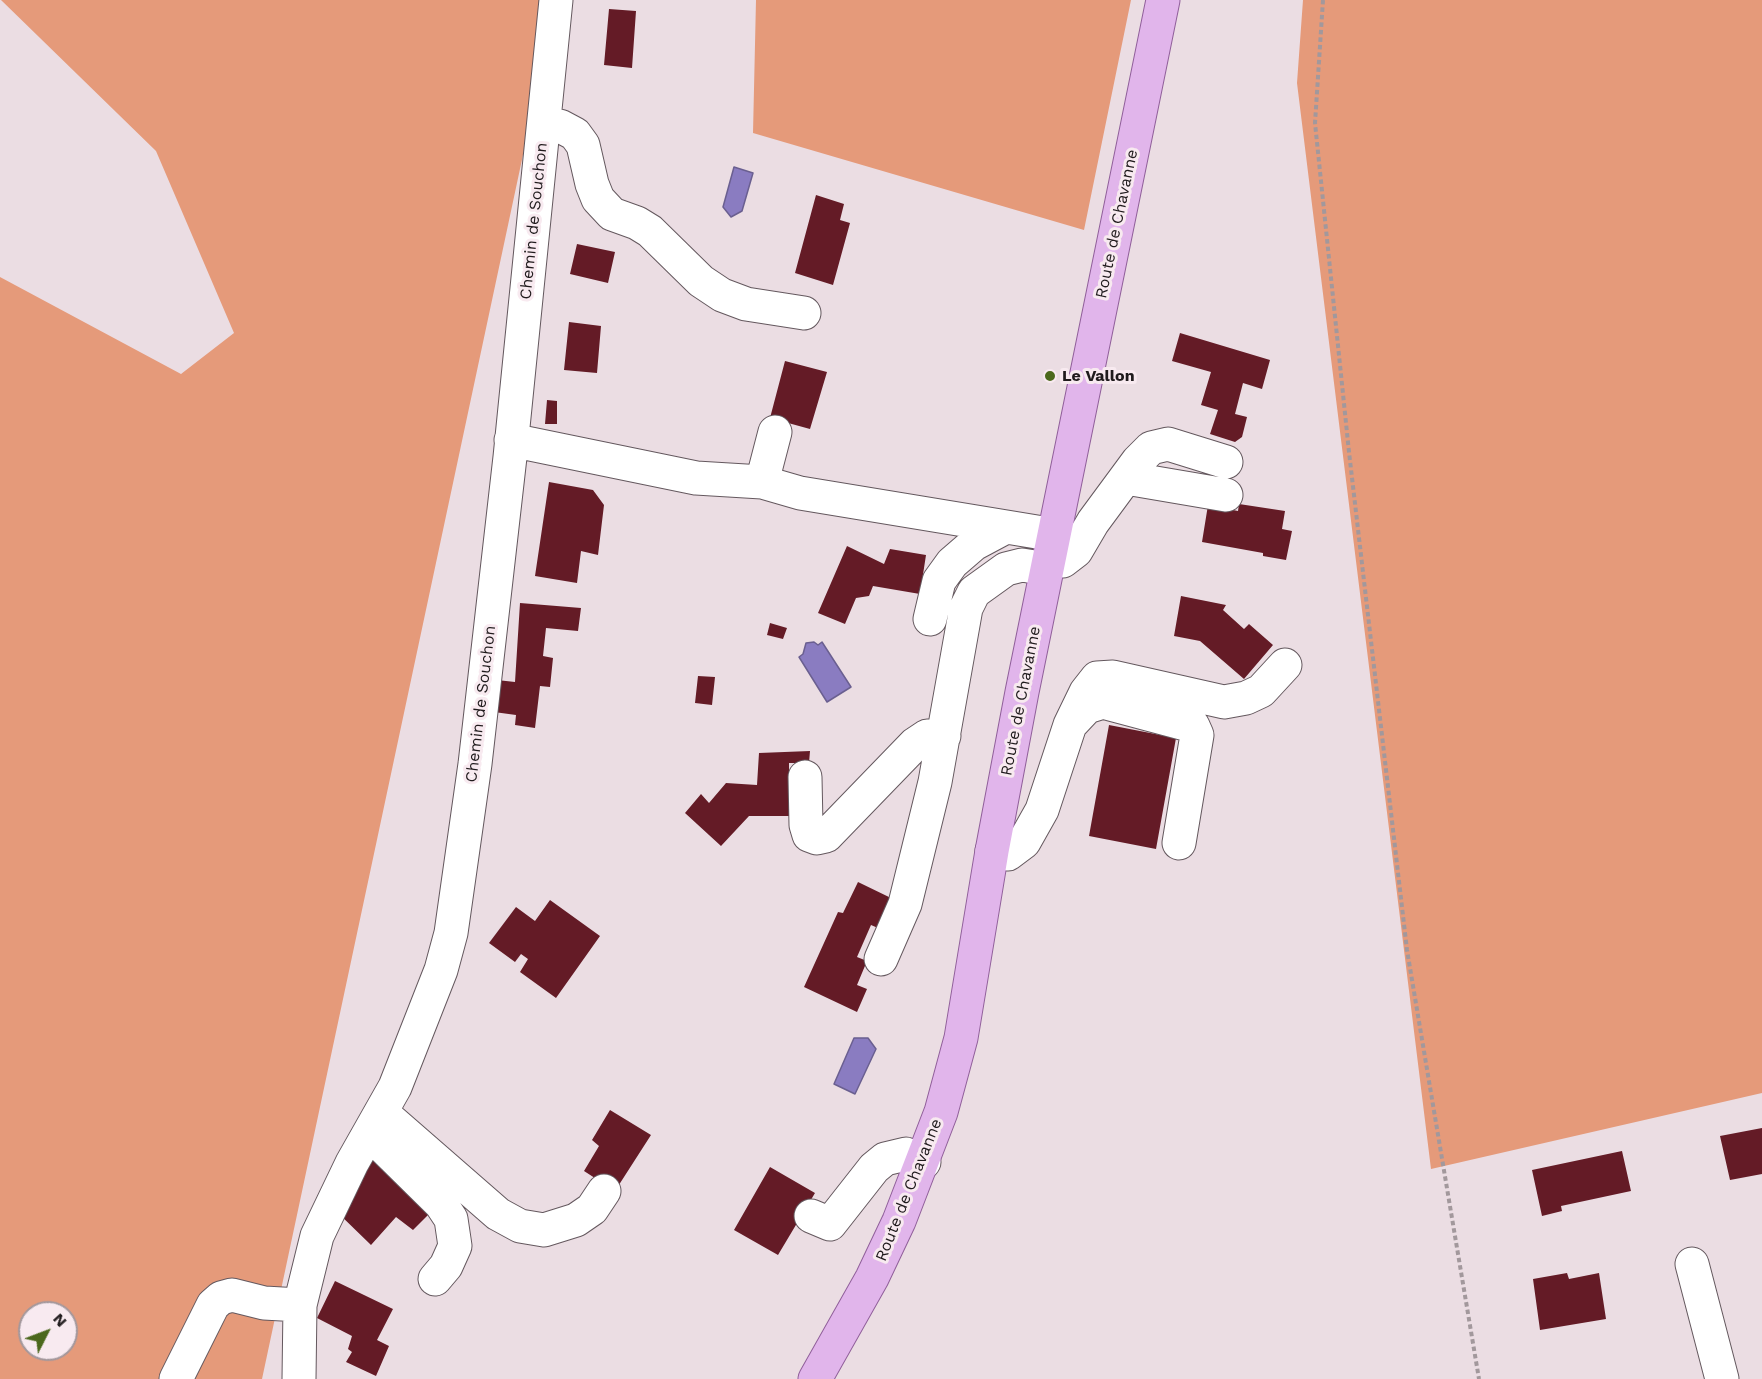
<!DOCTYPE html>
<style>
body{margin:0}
#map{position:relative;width:1762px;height:1379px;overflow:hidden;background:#ebdde3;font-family:"Work Sans",sans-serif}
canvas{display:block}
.north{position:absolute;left:18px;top:1301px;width:60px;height:60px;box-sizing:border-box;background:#f8eaf0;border:2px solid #a2979c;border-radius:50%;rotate:48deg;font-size:16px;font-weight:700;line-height:24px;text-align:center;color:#201b1d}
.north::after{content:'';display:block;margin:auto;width:21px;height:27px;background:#4b681c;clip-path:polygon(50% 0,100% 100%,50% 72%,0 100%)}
</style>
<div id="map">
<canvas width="1762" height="1379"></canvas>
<div class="north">N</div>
</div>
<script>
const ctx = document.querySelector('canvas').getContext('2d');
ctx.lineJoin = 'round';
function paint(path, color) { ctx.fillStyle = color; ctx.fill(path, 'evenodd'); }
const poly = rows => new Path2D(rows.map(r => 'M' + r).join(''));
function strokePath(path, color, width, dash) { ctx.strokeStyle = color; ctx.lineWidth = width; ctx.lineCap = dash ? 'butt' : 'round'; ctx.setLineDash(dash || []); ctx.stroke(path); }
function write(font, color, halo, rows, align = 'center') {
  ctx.font = font + ' "Work Sans",sans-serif'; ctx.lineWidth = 6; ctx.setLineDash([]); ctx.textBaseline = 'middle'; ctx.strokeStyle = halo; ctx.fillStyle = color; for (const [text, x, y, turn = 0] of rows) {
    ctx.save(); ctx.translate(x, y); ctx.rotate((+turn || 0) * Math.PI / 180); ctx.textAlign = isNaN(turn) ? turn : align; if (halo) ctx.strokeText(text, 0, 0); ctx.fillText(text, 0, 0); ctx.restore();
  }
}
const green = poly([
 [1,0,556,0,262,1379,0,1379,0,277,181,374,234,333,156,151],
 [30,1313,66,1313,66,1349,30,1349],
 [756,0,1131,0,1084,230,753,133],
 [1303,0,1762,0,1762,1093,1431,1169,1297,83]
]);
const water = poly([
 [734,167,753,173,742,211,731,217,723,207,734,167],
 [814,642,818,645,822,642,851,687,827,702,799,657,803,654,806,643,814,642],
 [854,1038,868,1038,876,1049,855,1094,834,1084,854,1038]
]);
const building = poly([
 [609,9,636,11,632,68,604,65],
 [816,195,844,204,840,220,850,223,833,285,795,273],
 [577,244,615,252,608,283,570,274],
 [569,322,601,326,597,373,564,370],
 [1180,333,1270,360,1262,389,1243,383,1235,414,1247,417,1242,437,1235,442,1210,434,1218,410,1201,405,1211,372,1172,361],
 [785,361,827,372,810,429,770,418],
 [547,400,557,401,557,424,545,424],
 [549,482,593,490,604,505,598,555,581,551,577,583,535,576],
 [1239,504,1285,511,1282,529,1292,531,1286,560,1263,556,1263,553,1202,542,1208,505,1238,511],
 [847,546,884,564,890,549,926,555,920,594,873,586,869,596,856,598,845,624,818,613],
 [1181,596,1226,605,1223,610,1244,629,1249,624,1273,645,1244,679,1200,641,1174,636],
 [520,603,581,608,578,631,546,628,543,656,553,658,550,687,540,686,535,728,515,725,516,715,494,712,497,680,515,682],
 [770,623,787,628,783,639,767,635],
 [698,676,715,677,712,705,695,703],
 [1109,725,1176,738,1156,849,1089,836],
 [810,751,809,763,789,763,789,816,749,816,721,846,685,813,701,794,709,803,726,783,757,785,759,753],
 [858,882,891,898,878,928,871,925,857,957,867,961,857,985,867,989,857,1012,804,987,838,912,843,913],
 [550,900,600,936,556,998,520,972,528,959,521,954,515,962,489,943,516,907,535,921],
 [610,1110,651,1135,615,1191,584,1171,599,1146,592,1140],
 [1762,1128,1762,1174,1730,1180,1720,1136],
 [1622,1151,1631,1191,1561,1206,1562,1211,1542,1216,1532,1170],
 [372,1152,432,1211,413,1230,396,1217,371,1245,336,1211],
 [770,1167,815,1193,778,1255,734,1230],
 [1567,1273,1569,1279,1599,1273,1606,1319,1540,1330,1533,1279],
 [335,1281,393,1309,377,1340,389,1346,376,1376,346,1362,352,1352,348,1349,352,1336,317,1318]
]);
const path = poly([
 [1323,0,1315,123,1349,452,1407,950,1479,1379]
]);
const minor = poly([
 [544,124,560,126,575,134,583,145,592,184,598,199,612,214,637,223,650,231,701,281,722,295,746,304,804,313],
 [511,440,696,478,762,482,800,493,1055,535],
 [1126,478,1226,495],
 [762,482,775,432],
 [1050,558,1063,561,1076,551,1093,522,1138,461,1151,448,1168,444,1226,462],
 [930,619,939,581,952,563,974,544,1004,528],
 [1071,724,1087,707,1103,702,1193,726,1197,735,1179,843],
 [805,777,806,825,809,835,817,838,826,836,915,744,927,736,944,736],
 [992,851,1008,854,1024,842,1042,810,1070,725,1086,692,1097,678,1113,677,1224,702,1246,698,1261,691,1285,665],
 [881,959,905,904,935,782,966,608,974,592,1006,569,1022,565,1047,569],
 [381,1112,498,1214,520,1226,544,1230,576,1220,592,1209,604,1191],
 [369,1133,441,1204,451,1219,455,1246,446,1266,435,1279],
 [811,1216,830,1224,874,1168,885,1159,906,1154,924,1162],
 [1692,1264,1722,1379],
 [176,1379,213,1305,221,1298,232,1295,264,1303,300,1305],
 [299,1379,300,1305,317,1236,352,1163,395,1087,441,970,451,933,475,764,510,457,556,0]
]);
const major = poly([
 [815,1379,872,1278,899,1221,941,1112,961,1038,992,851,1022,692,1163,0]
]);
const markers = [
 [1050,376,6,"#4b681c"]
];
const streetNames = [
 ["Chemin de Souchon",534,221,-84],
 ["Route de Chavanne",1117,224,-78],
 ["Route de Chavanne",1021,701,-79],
 ["Chemin de Souchon",481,704,-83],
 ["Route de Chavanne",909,1190,-68]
];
const poiNames = [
 ["Le Vallon",1062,376]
];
paint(green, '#e59a7a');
paint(water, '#8a7cc1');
strokePath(water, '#6a5f90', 1.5);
paint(building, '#641b26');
strokePath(minor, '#64585e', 35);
strokePath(major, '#905f9a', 35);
strokePath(path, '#a2989c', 4, [4.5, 3]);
strokePath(minor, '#fff', 33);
strokePath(major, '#e1b5eb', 33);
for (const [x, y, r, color] of markers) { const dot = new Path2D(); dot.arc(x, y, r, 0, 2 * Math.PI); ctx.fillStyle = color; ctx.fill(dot); strokePath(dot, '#f8eaf0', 2); }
write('16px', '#201b1d', '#f8eaf0', streetNames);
write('bold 16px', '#201b1d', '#f8eaf0', poiNames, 'left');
</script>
